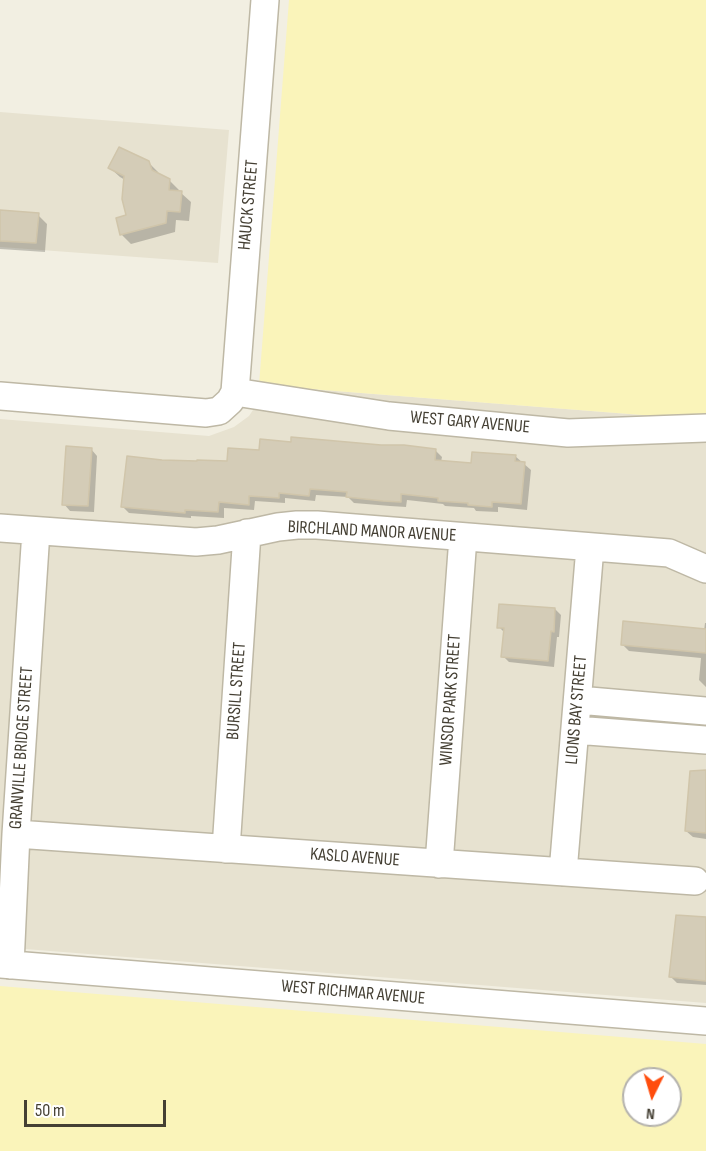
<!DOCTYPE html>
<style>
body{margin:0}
#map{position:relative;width:706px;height:1151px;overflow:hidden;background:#f2efe2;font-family:"Sofia Sans Condensed",sans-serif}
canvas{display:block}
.north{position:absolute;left:622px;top:1067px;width:60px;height:60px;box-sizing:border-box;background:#fff;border:2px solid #b4b2ad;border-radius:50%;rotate:185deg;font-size:16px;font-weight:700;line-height:24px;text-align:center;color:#443f33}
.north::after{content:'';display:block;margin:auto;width:21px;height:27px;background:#ff4d0d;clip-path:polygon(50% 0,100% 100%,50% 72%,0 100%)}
.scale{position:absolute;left:24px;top:1100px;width:142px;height:27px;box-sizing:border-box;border:3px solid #443f33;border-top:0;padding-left:8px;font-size:18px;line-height:21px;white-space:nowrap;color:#443f33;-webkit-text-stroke:4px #fff;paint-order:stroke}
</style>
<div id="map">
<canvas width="706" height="1151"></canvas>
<div class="north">N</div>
<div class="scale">50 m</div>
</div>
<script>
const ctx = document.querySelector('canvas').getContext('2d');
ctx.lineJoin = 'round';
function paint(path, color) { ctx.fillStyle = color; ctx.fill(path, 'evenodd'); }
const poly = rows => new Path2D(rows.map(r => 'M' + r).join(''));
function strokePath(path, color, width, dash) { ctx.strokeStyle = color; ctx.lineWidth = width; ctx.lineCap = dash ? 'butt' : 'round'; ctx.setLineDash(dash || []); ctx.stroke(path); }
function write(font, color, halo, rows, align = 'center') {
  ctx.font = font + ' "Sofia Sans Condensed",sans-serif'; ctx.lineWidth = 5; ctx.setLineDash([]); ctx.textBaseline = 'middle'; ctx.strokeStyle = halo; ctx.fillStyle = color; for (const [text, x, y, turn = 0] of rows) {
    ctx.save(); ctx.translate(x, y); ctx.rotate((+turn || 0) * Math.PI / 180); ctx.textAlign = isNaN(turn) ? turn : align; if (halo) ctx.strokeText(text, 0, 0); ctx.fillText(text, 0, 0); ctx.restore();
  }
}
const residential = poly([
 [0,112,229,130,218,263,0,247],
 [259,385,706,420,706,1003,0,947,0,419,209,436,234,427,249,416,257,404]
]);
const sand = poly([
 [289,0,706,0,706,420,259,385],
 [0,986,706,1044,706,1151,0,1151],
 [634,1079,670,1079,670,1115,634,1115]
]);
const shadow = poly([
 [148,162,158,172,159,175,169,180,179,190,178,192,181,193,191,202,189,221,176,220,175,232,131,244,122,235,128,217,125,180,120,177,110,168],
 [0,212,38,215,47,224,45,252,0,249],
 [91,449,97,456,94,512,70,511,64,504],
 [436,451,442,457,441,462,473,464,515,456,531,470,527,510,498,507,498,512,476,511,474,508,445,506,443,504,407,500,406,507,390,506,354,503,348,497,316,495,315,501,285,498,285,503,255,501,254,510,224,508,224,518,191,516,191,518,129,513,123,507,162,461,229,463,261,452],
 [555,609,561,615,559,637,557,637,554,667,509,662,503,656,505,633,499,627],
 [705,623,706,623,706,687,699,680,701,658,629,651,622,644,704,631],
 [706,771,706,839,693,837,686,831],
 [706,918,706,985,677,983,671,977]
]);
const building = poly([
 [119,147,149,161,152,170,170,179,169,190,182,191,180,212,167,211,166,223,120,235,116,218,126,215,122,199,124,176,108,168,119,147],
 [0,210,39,213,36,243,0,241,0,210],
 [291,437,381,445,404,445,436,449,435,460,471,463,472,452,516,455,515,461,525,462,521,504,492,502,492,507,468,505,468,503,438,501,438,498,401,494,401,502,383,501,346,497,347,492,310,489,309,496,279,493,279,498,249,496,249,505,219,502,218,512,185,510,185,513,121,507,127,456,162,460,197,461,197,460,227,461,228,448,259,450,260,439,291,442,291,437],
 [66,446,92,448,88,506,62,505,66,446],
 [499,604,555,608,554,632,551,631,548,661,501,657,504,628,497,628,499,604],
 [623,621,706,629,706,653,621,645,623,621],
 [706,770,706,833,685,831,690,771,706,770],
 [676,915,706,917,706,981,669,977,676,915]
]);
const minor = poly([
 [235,392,389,416,568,433,706,428],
 [0,396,206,413,219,411,230,401,235,392,265,0],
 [0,528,196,542,218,540,278,527,297,525,317,525,669,553,706,569],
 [578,700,706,711],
 [575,730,706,740],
 [16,834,695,881],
 [226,849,247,533],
 [439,864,463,537],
 [563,872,590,547],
 [0,964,706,1021],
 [10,965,16,834,36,531]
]);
const streetNames = [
 ["HAUCK STREET",249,205,-85],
 ["WEST GARY AVENUE",470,423,5],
 ["BIRCHLAND MANOR AVENUE",372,532,3],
 ["BURSILL STREET",237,691,-86],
 ["WINSOR PARK STREET",451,700,-86],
 ["LIONS BAY STREET",577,710,-85],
 ["GRANVILLE BRIDGE STREET",22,748,-86],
 ["KASLO AVENUE",355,858,4],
 ["WEST RICHMAR AVENUE",353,993,5]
];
paint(residential, '#e7e2d0');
paint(sand, '#faf4ba');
paint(shadow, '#0003');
paint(building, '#d4ccb7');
strokePath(building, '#d0c5aa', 1.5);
strokePath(minor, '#beb8a5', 30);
strokePath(minor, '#fff', 27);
write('18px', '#443f33', '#fff', streetNames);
</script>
